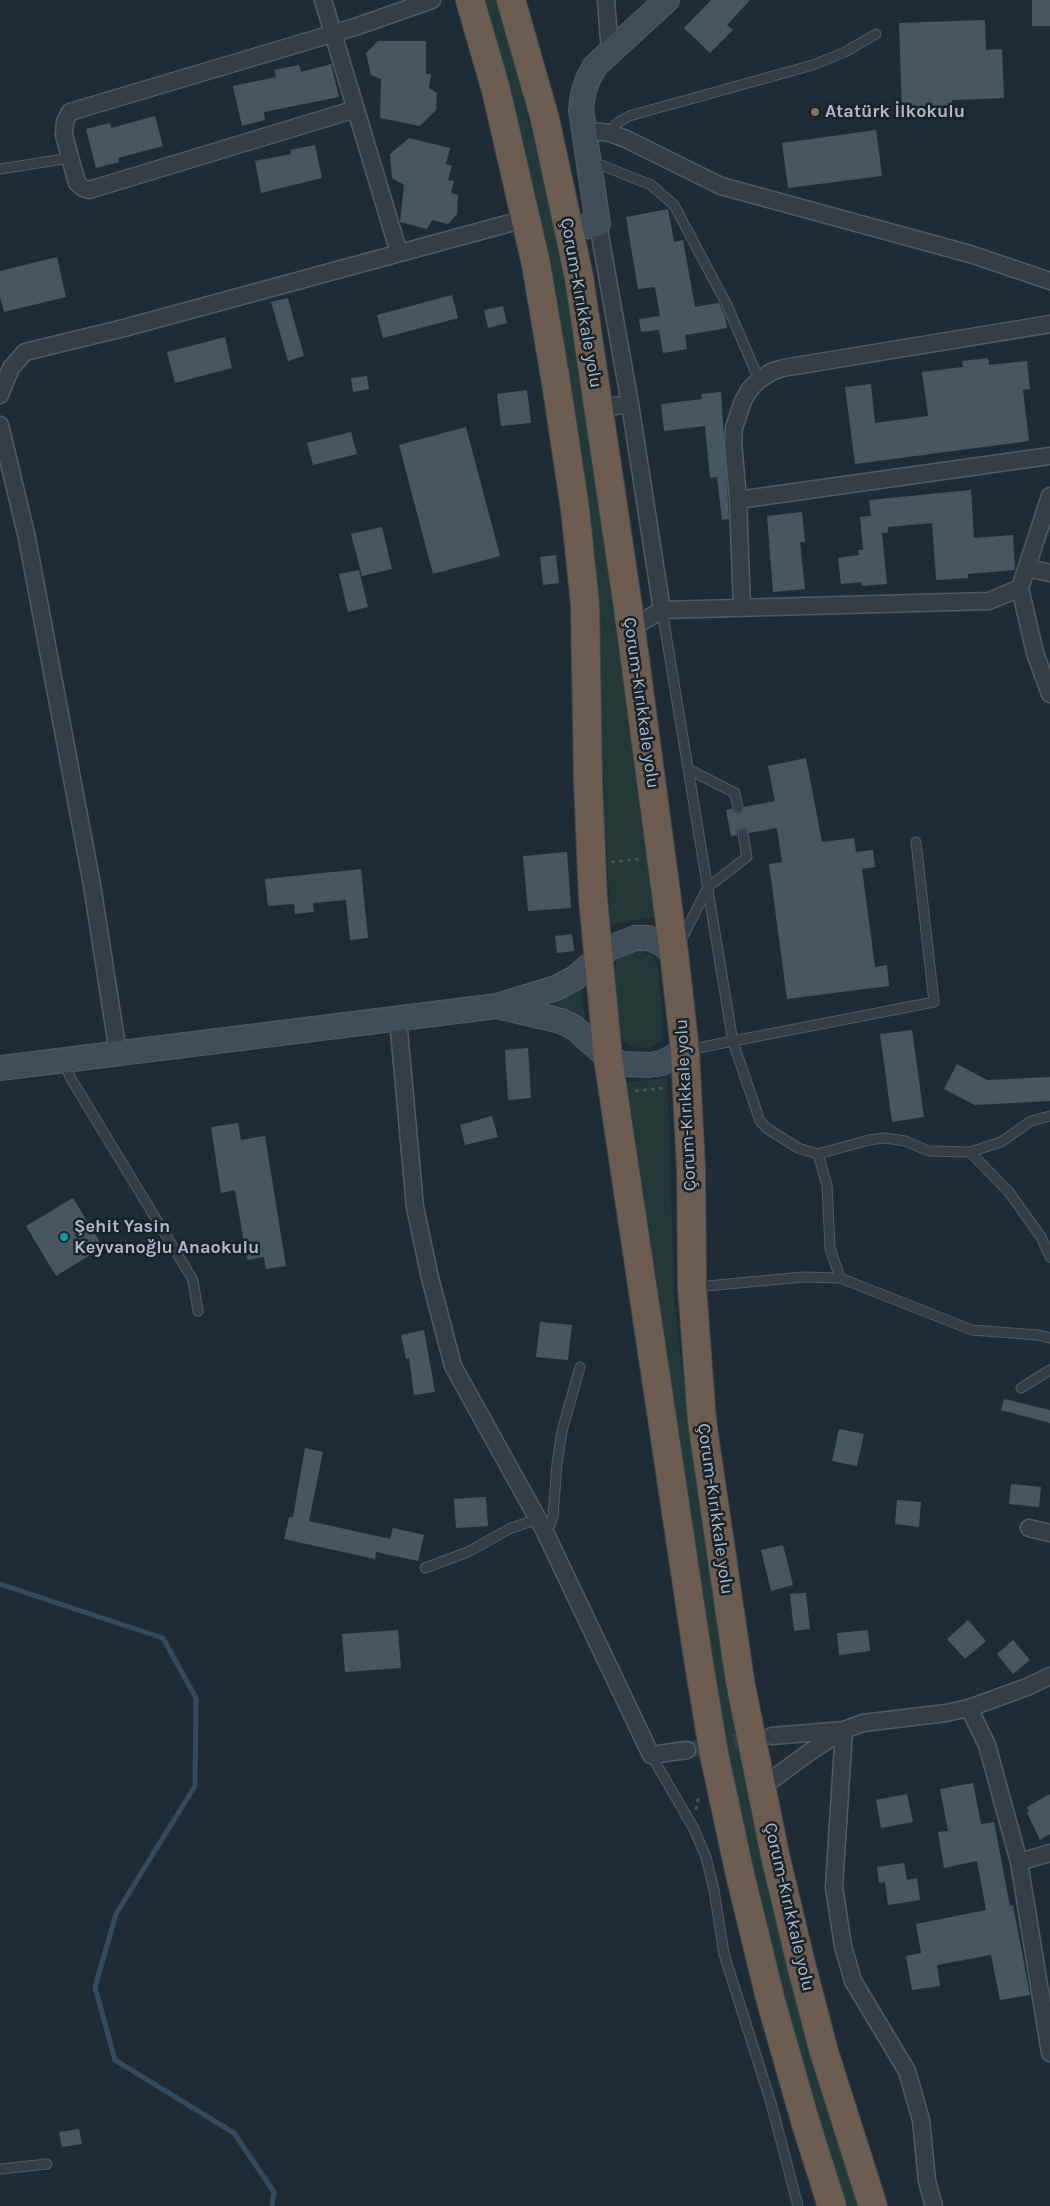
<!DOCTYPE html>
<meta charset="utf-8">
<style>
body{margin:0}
canvas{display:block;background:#1f2c36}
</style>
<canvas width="1050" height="2206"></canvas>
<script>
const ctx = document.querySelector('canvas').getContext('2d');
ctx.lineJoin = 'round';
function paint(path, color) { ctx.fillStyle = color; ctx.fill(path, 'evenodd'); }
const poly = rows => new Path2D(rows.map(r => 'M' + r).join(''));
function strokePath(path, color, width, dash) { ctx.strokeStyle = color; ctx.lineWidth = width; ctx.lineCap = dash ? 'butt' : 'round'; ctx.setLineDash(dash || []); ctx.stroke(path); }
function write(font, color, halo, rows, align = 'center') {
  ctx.font = font + ' Karla,sans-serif'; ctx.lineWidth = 5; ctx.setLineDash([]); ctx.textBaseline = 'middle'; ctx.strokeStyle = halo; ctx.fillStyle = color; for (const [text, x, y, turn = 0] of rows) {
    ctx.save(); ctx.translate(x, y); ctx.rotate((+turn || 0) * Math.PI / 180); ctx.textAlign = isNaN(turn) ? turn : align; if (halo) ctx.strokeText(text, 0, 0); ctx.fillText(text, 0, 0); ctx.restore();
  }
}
const green = poly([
 [483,0,497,0,544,178,568,298,602,526,654,917,610,925,596,593],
 [637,950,651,955,658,967,664,1036,662,1040,651,1047,637,1048,629,1045,623,1040,620,1032,614,971,616,962,621,956],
 [581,989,585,1018,523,1005],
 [667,1078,675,1305,682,1371,732,1708,750,1805,780,1936,798,2004,860,2206,848,2206,804,2072,761,1910,725,1740,627,1082]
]);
const stream = poly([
 [0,1584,163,1638,196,1698,195,1786,116,1914,95,1987,115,2060,234,2133,274,2192,272,2206]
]);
const building = poly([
 [711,0,750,0,727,25,733,30,710,53,684,28],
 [1032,0,1050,0,1050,26,1032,26],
 [985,20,986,50,1002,49,1004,98,952,100,952,111,902,113,899,23],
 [378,41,426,41,426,74,431,74,429,88,437,93,436,110,420,126,380,118,381,79,371,75,366,53],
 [331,64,339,97,264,112,265,120,242,126,233,86,276,77,274,70,299,65,301,72],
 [155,116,163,146,118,158,119,162,96,168,86,129,110,123,111,128],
 [876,130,882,176,788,188,782,143],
 [409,138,450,148,446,164,452,166,448,180,454,181,451,193,458,195,457,214,448,224,432,220,427,229,400,222,404,185,392,178,390,154],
 [315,145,322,178,261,193,255,161,291,154,290,150],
 [668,209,674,242,683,240,695,307,719,303,725,316,727,328,685,335,687,349,663,353,659,330,641,332,639,319,660,316,655,287,638,289,626,217],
 [57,257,66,297,4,312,0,297,0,271],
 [452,295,458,318,383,338,377,315],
 [288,298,304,356,288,361,271,302],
 [503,306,507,323,488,328,484,310],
 [225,337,232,368,175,383,167,352],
 [988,358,989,365,1027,361,1030,389,1023,390,1029,441,855,464,845,387,871,384,875,423,928,416,922,372,963,367,962,361],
 [367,376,369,389,353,392,351,378],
 [527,390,531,423,501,426,497,394],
 [721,392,729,519,722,520,717,477,710,478,705,426,664,431,661,404,702,399,701,394],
 [466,427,500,556,433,574,399,445],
 [351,432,357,454,313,465,307,443],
 [971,490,974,538,1013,535,1015,570,968,574,968,578,936,580,932,523,888,527,888,533,882,533,887,584,862,586,861,582,841,584,838,558,859,555,858,550,863,550,860,517,871,516,869,500],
 [802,512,805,542,800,542,805,589,773,592,767,516],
 [382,527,392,569,362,576,351,534],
 [556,555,559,583,543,585,540,557],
 [359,570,368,607,348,612,339,574],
 [806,758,822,842,854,838,856,852,873,850,875,867,862,869,875,967,887,965,889,986,787,999,769,864,782,862,777,828,749,833,746,828,741,828,737,831,737,835,731,836,726,810,732,809,734,812,739,814,742,812,744,807,775,801,768,766],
 [567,852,571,908,528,911,523,856],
 [361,869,368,938,350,940,346,900,313,903,314,912,295,914,294,904,268,906,265,879],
 [572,934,574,951,557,953,555,936],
 [912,1030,924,1117,892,1122,880,1034],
 [528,1048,531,1098,508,1100,505,1050],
 [957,1064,987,1080,1050,1077,1050,1101,975,1105,944,1089],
 [492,1116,498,1137,465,1145,460,1125],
 [238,1123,241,1140,265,1136,286,1266,266,1269,264,1257,247,1260,235,1190,221,1193,211,1127],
 [73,1198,103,1247,56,1276,26,1226],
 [540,1322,572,1325,568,1360,536,1357],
 [424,1330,435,1392,414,1395,409,1358,406,1359,401,1335],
 [1004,1399,1050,1410,1050,1423,1001,1410],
 [839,1429,864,1434,857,1466,832,1461],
 [305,1448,323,1452,309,1521,390,1539,393,1528,424,1535,418,1561,376,1552,375,1559,284,1539,289,1517,293,1517],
 [1011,1484,1041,1487,1039,1507,1009,1504],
 [486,1497,488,1526,456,1528,454,1499],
 [897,1500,921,1502,919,1527,895,1524],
 [783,1545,793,1585,771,1591,761,1550],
 [806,1593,810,1629,794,1631,790,1594],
 [968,1620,986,1641,965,1659,947,1639],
 [398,1630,401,1668,345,1672,342,1634],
 [868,1630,870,1651,839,1655,837,1633],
 [1013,1640,1030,1660,1013,1674,997,1654],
 [973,1783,981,1824,994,1822,1010,1906,1013,1905,1030,1995,1000,2000,991,1955,937,1965,940,1986,912,1990,906,1956,921,1953,916,1924,986,1910,977,1861,944,1868,938,1832,948,1831,940,1789],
 [907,1794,913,1822,881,1828,876,1800],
 [1050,1794,1050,1834,1040,1840,1027,1813,1029,1812,1027,1807],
 [904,1863,907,1880,917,1878,920,1900,888,1905,885,1882,879,1883,877,1867],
 [79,2129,82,2144,62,2147,59,2132]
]);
const streetTunnel = poly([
 [687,1750,760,1738]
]);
const path = poly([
 [611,862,640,859],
 [635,1091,666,1088],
 [696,1810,699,1794]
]);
const lane = poly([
 [610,133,617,123,629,116,813,65,845,52,876,34],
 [591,161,651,185,674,205,727,305,759,380],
 [0,169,70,158],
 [662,610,733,1042,760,1121,768,1129,798,1148,818,1154,869,1140,884,1138,905,1141,929,1151,970,1152,1009,1192,1041,1237,1050,1257],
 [688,769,735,793,738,808],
 [680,942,708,887,747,857,743,834],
 [687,1050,934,1002,916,842],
 [64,1061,70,1077,193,1280,198,1311],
 [970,1152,1001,1142,1031,1121,1050,1116],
 [818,1154,827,1185,830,1248,840,1278,972,1330,1038,1335,1050,1338],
 [696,1287,803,1277,840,1278],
 [1021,1388,1050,1370],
 [544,1530,550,1525,553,1517,557,1464,562,1431,580,1367],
 [425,1568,468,1552,509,1529,537,1519],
 [651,1755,693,1827,706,1857,714,1890,724,1954,771,2103,798,2206],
 [0,2169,47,2164]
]);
const street = poly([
 [323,0,399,253],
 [606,0,610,52],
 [356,109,89,190,83,188,77,183,64,135,65,122,70,112,355,27,432,0],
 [583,130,610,133,626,139,721,186,970,254,1050,281],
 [598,224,630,404,662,610],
 [0,395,11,368,25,352,124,328,525,219],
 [600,408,630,404],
 [0,425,27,538,92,885,118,1053],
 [738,500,1050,456],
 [1027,568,1050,573],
 [1020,588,1035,653,1050,694],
 [742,608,738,500,733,441,734,428,743,401,750,389,759,380,771,372,783,368,1050,324],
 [631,628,662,610,989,601,1020,588,1050,496],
 [398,1019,415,1207,430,1278,453,1366,544,1530,651,1755,687,1750],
 [1029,1528,1050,1533],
 [969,1708,987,1745,1019,1862,1050,2053],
 [772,1736,844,1730,834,1887,843,1946,853,1981,907,2071,921,2120,927,2181,934,2206],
 [762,1787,811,1751,844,1730,863,1723,946,1713,969,1708,1027,1687,1050,1676],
 [1019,1862,1050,1853]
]);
const secondary = poly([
 [569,230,598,224,581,110,583,94,588,79,595,66,667,0],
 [501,1007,561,1021,575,1028,608,1058,623,1064,649,1065,662,1063,685,1051],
 [0,1068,497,1006,556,988,575,978,610,948,635,938,648,938,659,942,674,953]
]);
const highway = poly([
 [470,0,496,90,536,264,557,389,575,509,585,604,588,780,593,899,608,1058,698,1658,714,1754,739,1870,770,1998,806,2124,832,2206],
 [511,0,545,119,579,277,628,607,674,953,685,1051,691,1169,692,1287,702,1421,740,1681,775,1855,801,1964,824,2052,873,2206]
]);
const markers = [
 [815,112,5,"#8d6e63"],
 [64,1237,5,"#0f9aa8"]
];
const poiNames = [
 ["Atatürk İlkokulu",825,112],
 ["Şehit Yasin",74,1227],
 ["Keyvanoğlu Anaokulu",74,1248]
];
const streetNames = [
 ["Çorum-Kırıkkale yolu",581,303,80],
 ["Çorum-Kırıkkale yolu",641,703,82],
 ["Çorum-Kırıkkale yolu",686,1105,-93],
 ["Çorum-Kırıkkale yolu",715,1509,82],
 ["Çorum-Kırıkkale yolu",789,1907,77]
];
paint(green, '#223937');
strokePath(stream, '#334b5e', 5);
paint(building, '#475762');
strokePath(streetTunnel, '#34414b', 16, [16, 8]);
strokePath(lane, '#505c65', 11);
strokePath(street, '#505c65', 19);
strokePath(secondary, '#505c65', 26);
strokePath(highway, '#3d4951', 30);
strokePath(path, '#3f5453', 3, [4, 4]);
strokePath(lane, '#333e47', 9);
strokePath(street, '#333e47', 16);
strokePath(secondary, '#414e5a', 24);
strokePath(highway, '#6d5d50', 28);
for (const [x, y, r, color] of markers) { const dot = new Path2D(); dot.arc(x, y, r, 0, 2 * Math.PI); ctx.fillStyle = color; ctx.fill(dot); strokePath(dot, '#18232b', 2); }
write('bold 18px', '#adb9c4', '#18232b', poiNames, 'left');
write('18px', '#adb9c4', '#18232b', streetNames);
</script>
